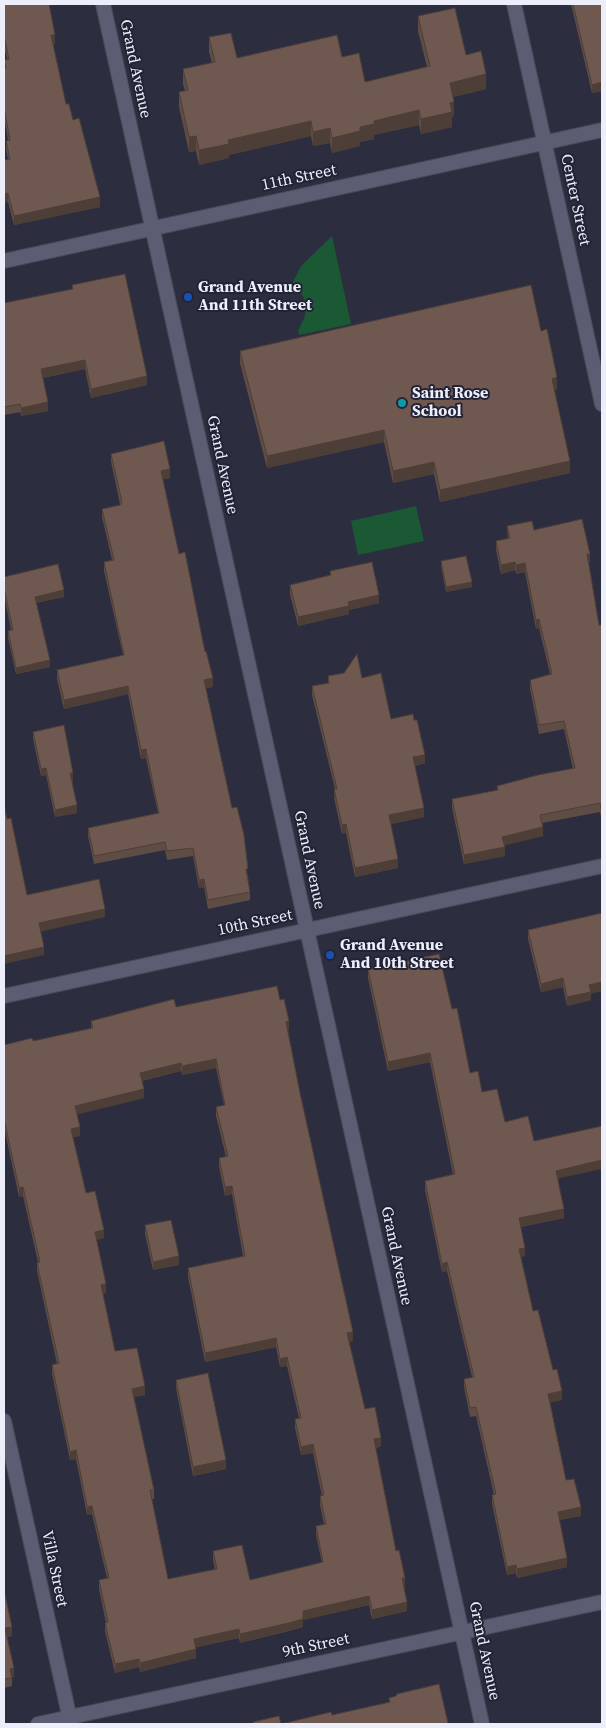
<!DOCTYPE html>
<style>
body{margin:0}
#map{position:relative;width:606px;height:1728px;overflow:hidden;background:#2c2e40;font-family:"Source Serif 4",serif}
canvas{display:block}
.frame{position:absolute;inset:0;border:5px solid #eceefa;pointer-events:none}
</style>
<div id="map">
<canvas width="606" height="1728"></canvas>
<div class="frame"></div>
</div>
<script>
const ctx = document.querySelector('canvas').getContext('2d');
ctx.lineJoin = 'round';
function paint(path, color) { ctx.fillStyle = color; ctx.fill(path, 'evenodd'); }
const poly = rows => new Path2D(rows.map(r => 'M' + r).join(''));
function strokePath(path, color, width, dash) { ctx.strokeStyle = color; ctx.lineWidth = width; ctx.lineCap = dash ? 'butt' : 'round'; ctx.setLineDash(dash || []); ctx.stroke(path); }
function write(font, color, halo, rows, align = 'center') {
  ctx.font = font + ' "Source Serif 4",serif'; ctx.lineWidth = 4; ctx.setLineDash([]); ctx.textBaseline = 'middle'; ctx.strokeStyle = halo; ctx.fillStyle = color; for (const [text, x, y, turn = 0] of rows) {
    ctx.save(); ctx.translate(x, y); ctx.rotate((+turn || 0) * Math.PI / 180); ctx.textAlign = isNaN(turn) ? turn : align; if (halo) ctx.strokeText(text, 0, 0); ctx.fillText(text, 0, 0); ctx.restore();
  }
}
const green = poly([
 [332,236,351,324,299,335,298,331,305,316,306,305,303,296,292,284,301,266],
 [416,506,424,541,358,555,351,521]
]);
const minor = poly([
 [103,4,482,1724],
 [514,4,602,404],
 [4,261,602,130],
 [4,996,602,866],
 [4,1421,71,1724],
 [38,1724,602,1602]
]);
const wall = poly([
 [4,4,55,44,53,44,66,104,73,120,100,207,14,225,8,202,8,159,6,150,6,141,8,140,4,117,4,60,7,59,4,45],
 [571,4,602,4,602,91,592,93],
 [418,16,466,55,486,89,453,97,454,116,452,117,452,127,421,134,419,125,374,135,374,139,360,142,360,146,332,153,330,143,313,146,311,136,229,155,229,158,199,165,196,151,189,152,179,107,179,92,185,91,183,84,183,69,212,63,209,52,209,37,237,58,342,57,365,82,427,67,418,31],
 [72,285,147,385,91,398,85,369,43,378,48,411,21,416,20,412,4,415,4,303,72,289],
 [541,331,557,389,554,390,570,473,440,502,434,474,393,483,384,442,267,468,240,363,240,351],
 [111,454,170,478,163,479,179,554,205,652,213,687,206,688,232,808,248,877,250,892,250,900,208,909,204,887,199,888,193,856,167,860,165,850,94,864,88,836,88,828,158,813,146,758,141,759,128,694,64,709,57,679,57,670,123,655,104,571,104,562,112,560,102,517,102,509,120,505,120,504,111,462],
 [507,526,534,530,590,562,589,563,599,625,602,625,602,823,600,812,542,823,543,836,504,845,505,856,464,864,452,808,452,799,497,790,497,786,573,769,564,729,539,734,530,689,530,680,550,674,539,628,536,629,525,572,516,574,515,570,501,574,496,550,496,541,508,539],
 [441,561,472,587,446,592,441,566],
 [330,571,379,603,349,610,349,614,298,626,290,594,290,585,330,575],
 [4,577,64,597,36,603,50,667,16,674,8,638,8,631,11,630,4,595],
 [328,676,362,678,391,719,425,763,415,766,424,817,391,824,398,868,355,877,346,833,342,834,334,798,335,789,312,695,312,686,328,683],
 [33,732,73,780,72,781,77,813,55,817,46,775,41,776,33,739],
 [528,930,591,994,591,1000,567,1006,563,987,541,992,528,939],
 [368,969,452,1009,470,1073,482,1092,505,1122,534,1141,558,1179,564,1218,521,1227,525,1256,521,1257,533,1311,562,1400,550,1402,566,1480,581,1516,559,1520,567,1567,517,1578,516,1573,507,1575,492,1504,492,1495,494,1495,476,1416,470,1417,464,1387,464,1379,472,1377,447,1271,442,1272,425,1190,425,1181,453,1174,430,1062,388,1071,368,978],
 [280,1000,289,1030,288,1030,300,1093,353,1341,349,1342,365,1409,381,1446,376,1448,396,1551,405,1586,404,1587,407,1611,372,1619,369,1605,303,1620,303,1627,289,1631,240,1643,239,1638,196,1647,196,1658,140,1672,139,1667,115,1673,105,1631,105,1623,106,1623,99,1589,99,1580,107,1578,92,1514,87,1515,76,1459,70,1460,52,1374,52,1365,57,1364,37,1271,37,1263,38,1262,23,1196,19,1197,4,1127,4,1045,33,1041,91,1028,91,1021,176,1007],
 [216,1068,224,1105,216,1107,216,1116,226,1157,219,1158,219,1167,225,1196,232,1194,243,1256,188,1268,188,1277,205,1362,276,1347,280,1367,287,1366,299,1418,295,1419,295,1428,301,1455,313,1453,322,1496,320,1496,320,1505,324,1524,316,1526,316,1535,322,1563,250,1580,213,1551,213,1560,215,1569,168,1579,152,1499,154,1499,154,1490,134,1397,145,1395,115,1351,103,1293,106,1293,96,1240,104,1238,86,1193,73,1137,80,1136,77,1114,144,1098,142,1081,181,1071,182,1075],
 [145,1225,179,1265,153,1270,145,1234],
 [176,1380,226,1469,193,1476,176,1388],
 [4,1590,12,1636,7,1637,14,1677,12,1677,12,1686,4,1688]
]);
const shadedWall = poly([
 [51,35,55,35,55,44,51,45],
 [486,74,486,89,450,98,450,83],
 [602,82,602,91,592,93,592,85],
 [454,102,454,116,452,117,452,127,421,134,421,119,450,103],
 [419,110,419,125,374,135,374,139,360,142,360,146,332,153,332,138,374,121],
 [311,121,311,136,229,155,229,158,199,165,199,150,228,140],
 [330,128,330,143,313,146,313,132],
 [196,136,196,151,189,152,189,137],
 [8,193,8,202,4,203,4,194],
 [100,197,100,207,14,225,14,216],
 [85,360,85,369,41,378,41,369],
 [147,376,147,385,91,398,91,389],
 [557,377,557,389,552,391,552,379],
 [48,402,48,411,21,416,21,408],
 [384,430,384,442,267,468,267,456],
 [570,461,570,473,440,502,440,490],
 [434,462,434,474,393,483,393,471],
 [170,469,170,478,161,480,161,471],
 [587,554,590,554,590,562,587,563],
 [515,562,515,570,501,574,501,565],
 [525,563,525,572,516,574,516,565],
 [472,582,472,587,446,592,446,587],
 [64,590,64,597,35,603,35,597],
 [379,595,379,603,349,610,349,614,298,626,298,617,348,602],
 [539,619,539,628,536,629,536,620],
 [50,660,50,667,16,674,16,668],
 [213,678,213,687,204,688,204,680],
 [128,686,128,694,64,709,64,700],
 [146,749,146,758,141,759,141,750],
 [425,755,425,763,413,766,413,757],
 [46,768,46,775,41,776,41,769],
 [70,773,73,773,73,780,70,781],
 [77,805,77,813,55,817,55,810],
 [424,808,424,817,389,824,389,815],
 [346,824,346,833,342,834,342,825],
 [543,827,543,836,502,846,502,837],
 [505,847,505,856,464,864,464,855],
 [398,859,398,868,355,877,355,868],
 [204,879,204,887,199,888,199,880],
 [105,909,105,917,39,932,39,923],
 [44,947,44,955,4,964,4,956],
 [563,978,563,987,541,992,541,984],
 [602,982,602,991,591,994,591,1000,567,1006,567,997,589,985],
 [289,1021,289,1030,286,1030,286,1022],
 [430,1053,430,1062,388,1071,388,1062],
 [216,1059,216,1068,182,1075,182,1066],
 [181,1063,181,1071,140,1081,140,1073],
 [144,1089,144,1098,75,1115,75,1106],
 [80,1127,80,1136,71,1138,71,1129],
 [602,1160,602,1169,556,1179,556,1171],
 [232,1186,232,1194,225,1196,225,1187],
 [23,1187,23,1196,19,1197,19,1188],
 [564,1209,564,1218,519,1227,519,1218],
 [104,1230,104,1238,95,1240,95,1232],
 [525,1248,525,1256,519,1258,519,1249],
 [179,1256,179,1265,153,1270,153,1262],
 [447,1262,447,1271,442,1272,442,1264],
 [106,1284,106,1293,101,1294,101,1285],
 [353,1332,353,1341,347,1342,347,1333],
 [276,1338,276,1347,205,1362,205,1353],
 [287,1357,287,1366,280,1367,280,1359],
 [145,1386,145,1395,132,1398,132,1389],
 [562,1391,562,1400,548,1403,548,1394],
 [381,1438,381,1446,374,1448,374,1439],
 [313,1444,313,1453,301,1455,301,1447],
 [76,1450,76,1459,70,1460,70,1452],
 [226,1460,226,1469,193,1476,193,1467],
 [92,1506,92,1514,87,1515,87,1507],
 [581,1507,581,1516,558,1520,558,1512],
 [567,1558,567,1567,517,1578,517,1569],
 [516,1565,516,1573,507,1575,507,1567],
 [402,1578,405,1578,405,1586,402,1587],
 [369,1596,369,1605,303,1620,303,1627,240,1643,240,1634,303,1611],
 [407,1602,407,1611,372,1619,372,1610],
 [12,1627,12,1636,5,1637,5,1628],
 [239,1629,239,1638,194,1648,194,1639],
 [196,1649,196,1658,140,1672,140,1663],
 [139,1659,139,1667,115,1673,115,1664],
 [14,1668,14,1677,10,1678,10,1669]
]);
const building = poly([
 [4,4,49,4,55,35,51,35,66,104,69,104,73,120,79,118,100,197,14,216,8,193,4,194,4,160,10,159,6,141,10,140,4,108,4,69,6,68,4,60,9,59,4,36,4,4],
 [573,4,602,4,602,82,592,85,573,4],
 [455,8,466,55,481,51,486,74,450,83,454,102,450,103,452,112,421,119,419,110,374,121,374,124,360,127,360,131,332,138,330,128,313,132,311,121,228,140,229,144,199,150,196,136,189,137,179,92,188,90,183,69,215,62,209,37,231,33,237,58,337,35,342,57,359,53,365,82,430,66,418,16,455,8],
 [125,274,147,376,91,389,85,360,41,369,48,402,21,408,20,404,4,407,4,303,73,289,72,285,125,274],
 [531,285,541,331,547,329,557,377,552,379,570,461,440,490,434,462,393,471,384,430,267,456,240,351,531,285],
 [164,441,170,469,161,471,179,554,185,552,205,652,206,651,213,678,204,680,232,808,237,807,244,835,248,869,246,869,250,892,208,900,204,879,199,880,193,848,167,851,165,842,94,856,88,828,159,813,146,749,141,750,128,686,64,700,57,670,124,655,104,562,114,560,102,509,120,505,122,502,111,454,164,441],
 [582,519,590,554,587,554,599,625,602,625,602,814,600,803,540,815,543,827,502,837,505,847,464,855,452,799,498,790,497,786,538,775,575,768,564,721,539,725,530,680,552,674,539,619,536,620,525,563,516,565,515,562,501,565,496,541,510,538,507,526,532,521,534,530,582,519],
 [466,556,472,582,446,587,441,561,466,556],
 [372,562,379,595,348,602,349,606,298,617,290,585,331,575,330,571,372,562],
 [58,564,64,590,35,597,50,660,16,668,8,631,13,630,4,588,4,577,58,564],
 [357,654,362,678,381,673,391,719,413,714,414,720,417,720,425,755,413,757,424,808,389,815,398,859,355,868,346,824,342,825,334,789,337,789,312,686,329,683,328,676,344,673,357,654],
 [64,725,73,773,70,773,77,805,55,810,46,768,41,769,33,732,64,725],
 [4,805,7,819,11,818,27,895,99,879,105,909,39,923,44,947,4,956,4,805],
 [602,913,602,982,589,985,591,992,567,997,563,978,541,984,528,930,602,913],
 [439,954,452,1009,457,1008,470,1073,478,1071,482,1092,497,1089,505,1122,528,1116,534,1141,602,1126,602,1160,556,1171,564,1209,519,1218,525,1248,519,1249,533,1311,538,1310,553,1370,557,1369,562,1391,548,1394,566,1480,574,1479,581,1507,558,1512,567,1558,517,1569,516,1565,507,1567,492,1495,496,1494,476,1407,470,1408,464,1379,474,1377,447,1262,442,1264,425,1181,455,1174,430,1053,388,1062,368,969,439,954],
 [277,986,280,1000,284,999,289,1021,286,1022,300,1093,353,1332,347,1333,365,1409,375,1407,381,1438,374,1439,396,1551,399,1550,405,1578,402,1578,407,1602,372,1610,369,1596,303,1611,303,1619,289,1623,240,1634,239,1629,194,1639,196,1649,140,1663,139,1659,115,1664,105,1623,108,1622,99,1580,109,1578,92,1506,87,1507,76,1450,70,1452,52,1365,59,1363,37,1263,40,1262,23,1187,19,1188,4,1119,4,1045,32,1038,33,1041,93,1028,91,1021,174,999,176,1007,277,986],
 [216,1059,225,1105,216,1107,228,1156,219,1158,225,1187,232,1186,245,1256,188,1268,205,1353,276,1338,280,1359,287,1357,301,1418,295,1419,301,1447,313,1444,324,1495,320,1496,326,1524,316,1526,323,1562,250,1580,242,1545,213,1551,217,1569,168,1579,150,1490,154,1490,132,1389,145,1386,137,1348,115,1351,101,1285,106,1284,95,1232,104,1230,95,1191,86,1193,71,1129,80,1127,75,1106,144,1089,140,1073,181,1063,182,1066,216,1059],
 [171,1220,179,1256,153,1262,145,1225,171,1220],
 [208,1373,226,1460,193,1467,176,1380,208,1373],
 [4,1590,12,1627,5,1628,14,1668,10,1669,12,1678,4,1679,4,1590],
 [439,1684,448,1723,442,1724,254,1724,253,1722,279,1716,281,1724,331,1712,332,1715,390,1702,389,1698,396,1696,397,1694,439,1684]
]);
const markers = [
 [188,297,5,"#1a4fb4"],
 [402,403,5,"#0f9aa8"],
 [330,955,5,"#1a4fb4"]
];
const streetNames = [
 ["Grand Avenue",135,69,78],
 ["11th Street",299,178,-12],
 ["Center Street",575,200,78],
 ["Grand Avenue",222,465,78],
 ["Grand Avenue",309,860,78],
 ["10th Street",255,923,-12],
 ["Grand Avenue",396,1256,78],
 ["Villa Street",54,1569,78],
 ["9th Street",316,1646,-12],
 ["Grand Avenue",484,1651,78]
];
const poiNames = [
 ["Grand Avenue",198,288],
 ["And 11th Street",198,306],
 ["Saint Rose",412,394],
 ["School",412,412],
 ["Grand Avenue",340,946],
 ["And 10th Street",340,964]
];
paint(green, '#1a5934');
strokePath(minor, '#494a5a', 16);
strokePath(minor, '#5b5d72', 14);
paint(wall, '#5f4c45');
paint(shadedWall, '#4e3e38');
paint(building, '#6f5850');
strokePath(building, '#4e3e38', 1);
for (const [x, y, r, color] of markers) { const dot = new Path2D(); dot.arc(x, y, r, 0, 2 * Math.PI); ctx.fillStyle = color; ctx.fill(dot); strokePath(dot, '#222436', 2); }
write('16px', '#eceefa', '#222436', streetNames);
write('bold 16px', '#eceefa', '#222436', poiNames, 'left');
</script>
